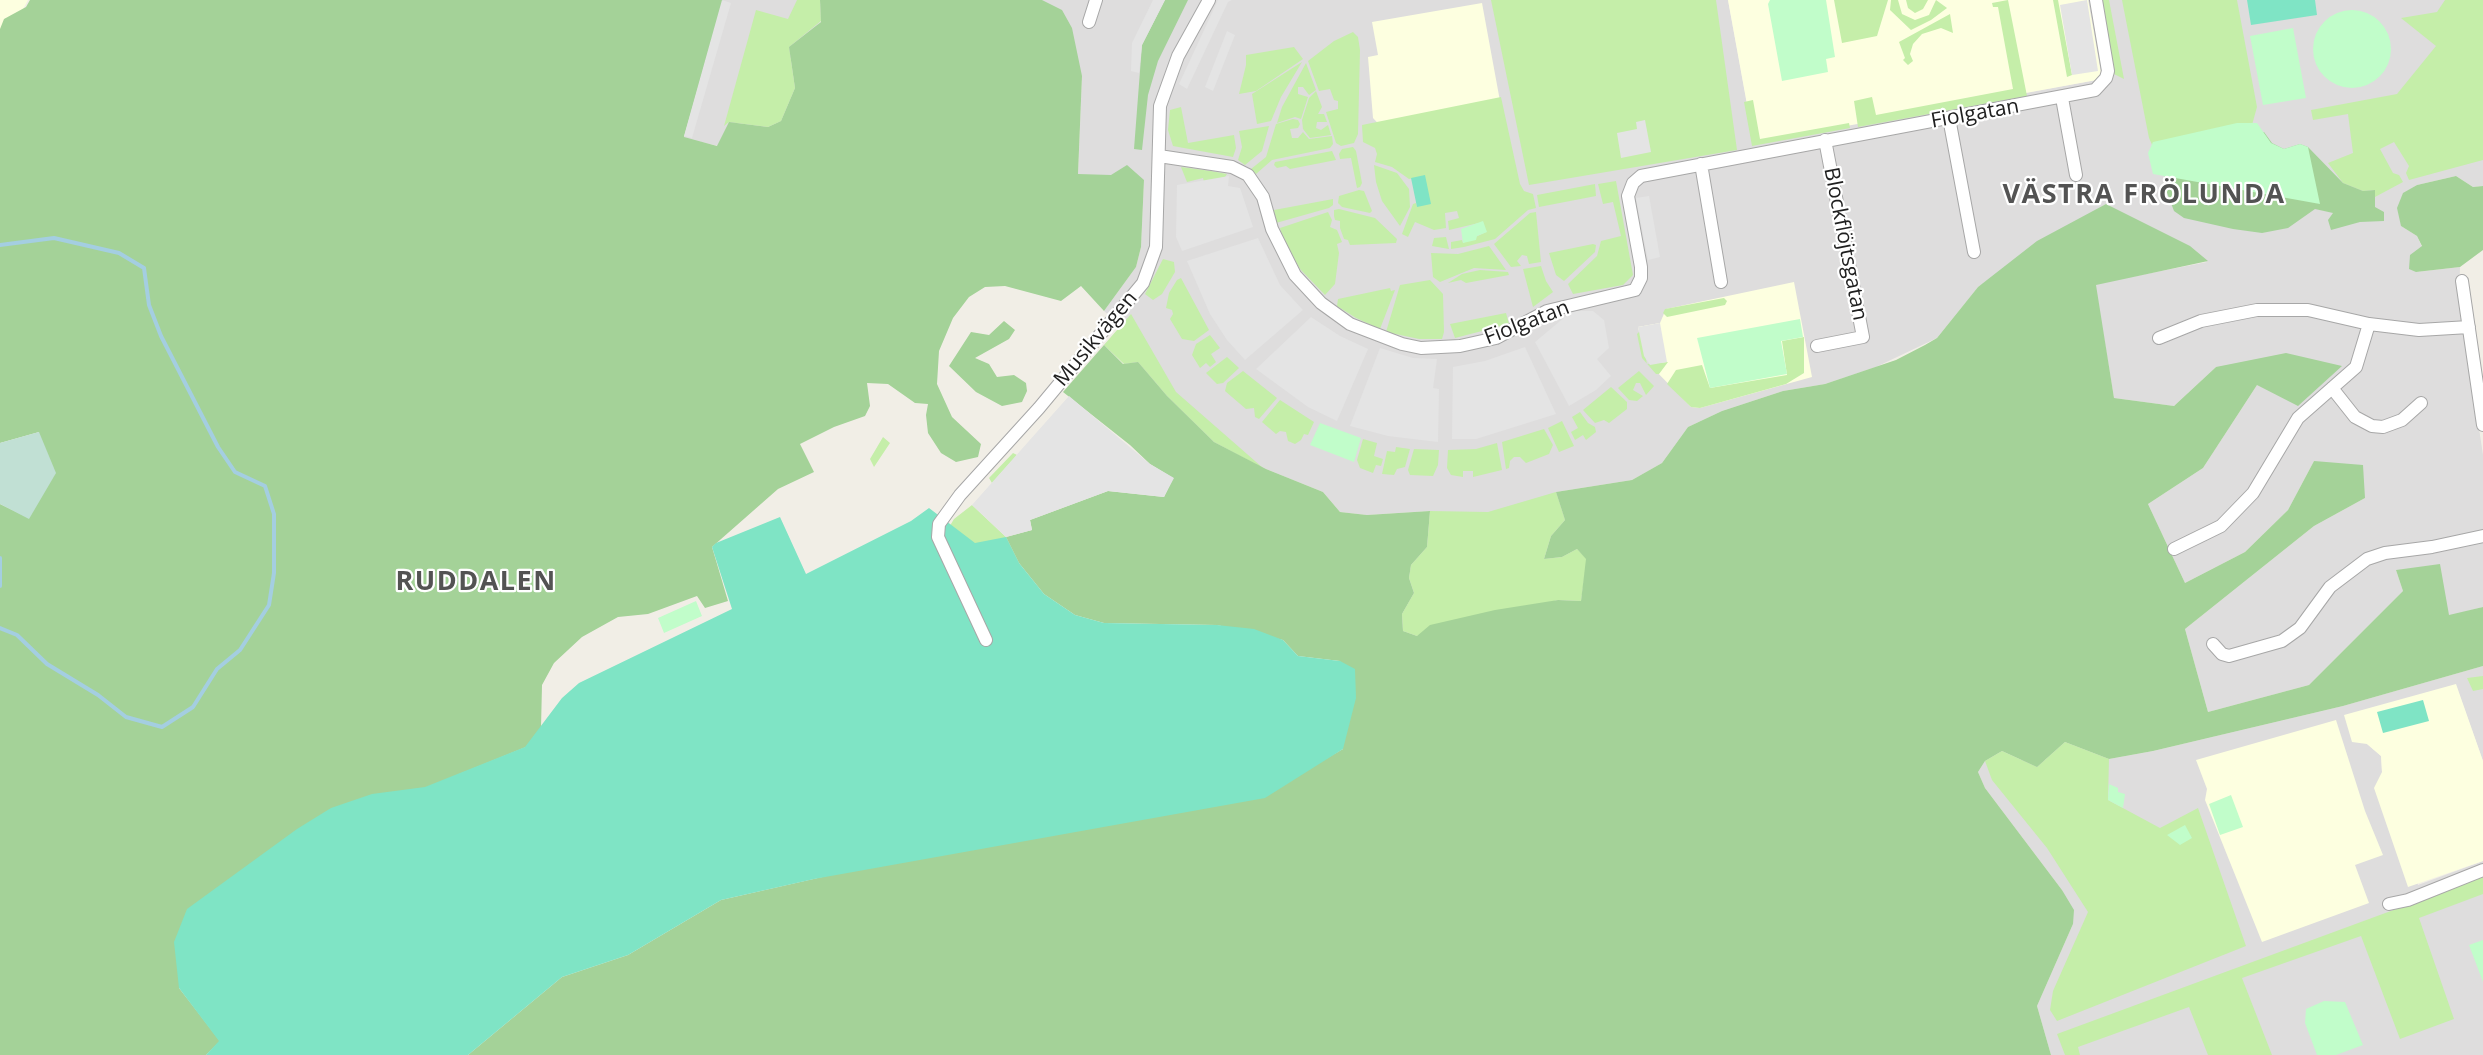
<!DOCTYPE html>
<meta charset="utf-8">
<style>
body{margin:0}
canvas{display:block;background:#f1eee6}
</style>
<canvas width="2483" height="1055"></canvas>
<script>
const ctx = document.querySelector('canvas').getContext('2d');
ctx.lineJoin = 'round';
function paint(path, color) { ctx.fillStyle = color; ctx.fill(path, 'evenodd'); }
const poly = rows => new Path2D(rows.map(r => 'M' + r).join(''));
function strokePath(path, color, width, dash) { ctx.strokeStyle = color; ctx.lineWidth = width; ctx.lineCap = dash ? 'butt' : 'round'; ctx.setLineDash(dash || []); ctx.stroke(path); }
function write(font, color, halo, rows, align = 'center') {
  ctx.font = font + ' "Open Sans",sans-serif'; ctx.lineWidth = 4.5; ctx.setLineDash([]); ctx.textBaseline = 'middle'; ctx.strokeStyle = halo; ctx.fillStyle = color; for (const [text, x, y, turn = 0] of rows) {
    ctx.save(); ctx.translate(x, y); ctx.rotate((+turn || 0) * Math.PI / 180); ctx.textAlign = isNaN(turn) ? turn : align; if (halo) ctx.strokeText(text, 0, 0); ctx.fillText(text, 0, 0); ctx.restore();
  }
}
const residential = poly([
 [723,0,820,0,821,21,718,146,684,138],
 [1042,0,1728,0,1754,142,2102,79,2088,0,2483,0,2483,186,2473,187,2456,176,2417,185,2403,194,2401,226,2417,236,2422,247,2416,272,2460,267,2459,295,2483,455,2483,607,2449,616,2396,570,2403,591,2309,685,2208,712,2185,629,2314,526,2365,498,2314,461,2288,510,2245,552,2185,583,2148,504,2203,468,2257,385,2341,366,2216,367,2174,406,2114,398,2095,284,2207,262,2106,204,1978,287,1937,338,1876,367,1825,384,1783,391,1722,411,1688,427,1662,463,1632,480,1556,492,1565,520,1429,511,1367,515,1340,512,1323,492,1266,469,1214,442,1104,345,1121,326,1104,311,1136,267,1141,247,1144,180,1111,175,1078,175,1082,76],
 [1660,323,1644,356,1638,327],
 [2483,666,2483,761,2456,685,2367,744,2381,756,2382,772,2418,885,2483,861,2483,1055,2051,1055,2037,1006,2073,924,2062,890,1985,788,1978,772,1985,761,2109,759,2153,751,2343,706]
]);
const education = poly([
 [0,0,28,0,0,52],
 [1728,0,2088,0,2102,79,1754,143],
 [1482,3,1502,112,1427,176,1373,118,1368,57,1378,55,1372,22],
 [1794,282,1812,377,1700,408,1691,407,1650,365,1638,327,1660,323,1666,309],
 [2456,684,2483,761,2483,861,2408,887,2374,788,2382,772,2381,756,2367,744,2352,742,2344,715],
 [2336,720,2365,811,2383,855,2355,865,2369,903,2262,942,2205,800,2207,789,2196,760]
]);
const grass = poly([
 [797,0,820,0,821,21,789,47,795,88,781,121,768,127,729,122,724,126,756,10,788,19],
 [1491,0,1716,0,1737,150,1529,185],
 [1834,0,1888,0,1877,36,1842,43],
 [1891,0,1898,0,1902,14,1915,20,1929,15,1936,0,1947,8,1931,20,1911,30,1890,10],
 [1906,0,1928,0,1923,9,1915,13,1908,8],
 [2008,0,2027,96,1858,127,1854,101,1872,97,1876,115,2013,89,1998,7,1993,7,1992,3],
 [2053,0,2058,0,2072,75,2067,77],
 [2100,0,2109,0,2124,79,2114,74],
 [2122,0,2237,0,2257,107,2252,125,2163,169,2149,138],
 [2445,0,2483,0,2483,160,2409,180,2406,173,2409,166,2394,142,2380,149,2393,173,2399,175,2403,182,2375,197,2375,190,2363,191,2343,183,2328,163,2353,153,2348,114,2313,120,2311,110,2397,94,2436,46,2401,18,2437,12],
 [1950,14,1953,33,1941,28,1922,34,1913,44,1910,54,1913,61,1908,65,1903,60,1905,58,1899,42],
 [1353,32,1358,37,1360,50,1358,134,1354,143,1341,146,1336,143,1326,112,1338,109,1338,101,1334,100,1330,89,1319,91,1308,61,1334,41],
 [1294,47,1303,59,1256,91,1239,94,1246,65,1246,55],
 [1302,62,1281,97,1271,121,1257,124,1252,94],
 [1306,63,1316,90,1309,95,1303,87,1298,87,1298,94,1308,97,1301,119,1295,117,1277,123,1282,107],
 [1316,91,1322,107,1318,114,1324,114,1327,122,1317,122,1316,128,1321,130,1328,125,1331,135,1310,138,1303,129,1302,120,1309,98],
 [1501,97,1520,184,1524,191,1533,194,1536,208,1528,210,1495,239,1464,247,1451,249,1451,242,1462,240,1463,243,1486,232,1483,222,1449,230,1448,221,1459,218,1457,211,1445,213,1446,228,1434,230,1415,222,1408,237,1402,234,1413,204,1416,203,1417,207,1425,176,1409,179,1392,167,1375,162,1377,154,1375,148,1363,142,1362,125],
 [1753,100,1760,139,1849,123,1850,128,1752,146,1744,102],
 [1181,107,1188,143,1234,135,1236,148,1233,157,1173,146,1168,130,1170,110],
 [1293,119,1298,120,1300,124,1298,128,1290,129,1292,138,1298,138,1303,132,1309,139,1332,136,1333,144,1330,148,1272,160,1256,174,1251,169,1266,157,1276,124],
 [1269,126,1262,151,1245,165,1238,160,1242,147,1239,131],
 [1353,147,1356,151,1362,183,1360,187,1357,188,1351,158,1340,159,1339,154,1342,149],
 [1332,151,1336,160,1290,169,1286,166,1277,168,1274,165,1275,162],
 [1374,165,1397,173,1409,189,1410,207,1400,226,1382,201,1376,182],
 [1181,167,1211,171,1227,174,1225,177,1204,182,1203,178,1187,182],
 [1616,181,1633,275,1623,285,1573,294,1568,284,1597,256,1601,241,1621,236,1613,202,1603,204,1598,184],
 [1595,184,1596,196,1539,207,1537,195],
 [1359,190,1364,191,1372,211,1370,213,1342,207,1338,203,1339,196],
 [1333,199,1333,205,1329,208,1276,223,1274,210],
 [1339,209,1375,218,1397,239,1396,243,1350,245,1348,240,1344,239,1340,228,1340,221,1335,220,1334,216,1334,210],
 [1328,212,1332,220,1330,227,1337,230,1342,242,1337,244,1339,253,1335,284,1325,295,1300,269,1283,239,1280,228],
 [1536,212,1541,262,1529,264,1527,256,1522,255,1517,261,1521,266,1511,267,1494,244,1530,213],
 [1446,237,1449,249,1432,246,1434,238],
 [1593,244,1596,245,1595,252,1564,281,1556,275,1549,253],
 [1489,246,1506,270,1474,268,1440,282,1433,277,1431,253,1458,254],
 [1163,259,1174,262,1175,272,1162,294,1153,300,1145,294],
 [1541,266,1546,281,1553,292,1533,307,1523,269],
 [1480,270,1508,272,1509,275,1466,283,1461,280,1448,283,1462,274],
 [1181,278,1209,330,1194,341,1182,339,1170,319,1173,314,1172,310,1166,308,1169,293,1177,280],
 [1430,280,1443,294,1444,332,1442,339,1419,339,1386,332,1400,285],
 [1390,288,1391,291,1395,290,1380,329,1356,318,1337,306,1338,299],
 [1724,298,1727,301,1725,305,1667,317,1663,313,1665,309],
 [1506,313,1509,324,1455,338,1450,324],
 [1131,314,1176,392,1263,468,1214,442,1167,396,1138,362,1124,364,1104,345],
 [1640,331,1647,364,1668,362,1659,374,1656,374,1642,358,1637,334],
 [1210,335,1220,348,1211,354,1216,362,1210,367,1206,363,1200,368,1192,355,1196,344],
 [1804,337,1804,373,1786,384,1700,408,1691,407,1667,384,1676,370,1702,365,1710,388,1787,375,1782,341],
 [1227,357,1239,368,1223,383,1217,384,1206,373],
 [1243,371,1277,398,1259,419,1255,417,1254,408,1246,409,1225,391,1227,383],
 [1639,371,1654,386,1646,395,1640,383,1636,383,1633,390,1643,396,1637,401,1629,400,1618,388],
 [1611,387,1627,402,1627,409,1609,423,1604,420,1595,423,1583,410],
 [1280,400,1314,422,1308,435,1304,434,1301,440,1295,444,1288,441,1286,432,1280,431,1276,434,1262,422],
 [1580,412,1588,423,1595,427,1596,432,1586,440,1583,435,1575,440,1571,432,1578,428,1572,417],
 [1562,421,1574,446,1559,452,1548,428],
 [1544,429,1553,445,1549,454,1526,463,1520,457,1514,457,1510,461,1509,468,1506,469,1502,442],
 [883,437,890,443,874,467,870,459],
 [1363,439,1377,443,1374,456,1383,459,1381,466,1376,465,1373,473,1360,468,1357,460],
 [1497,443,1502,470,1473,477,1473,471,1463,471,1463,477,1451,475,1447,468,1448,450,1476,449],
 [1396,447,1410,449,1405,467,1397,469,1394,475,1382,474,1387,451,1395,452],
 [1414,449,1439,450,1438,465,1433,476,1410,475,1408,470],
 [1013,453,1017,455,992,483,989,478],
 [1556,492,1565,520,1551,536,1544,559,1562,557,1577,549,1587,559,1581,601,1558,600,1417,636,1403,631,1402,614,1414,593,1409,578,1411,565,1427,547,1430,511,1488,512],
 [972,505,1006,537,1019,563,1017,580,948,529,954,519],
 [2483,676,2483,689,2473,691,2467,678],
 [2065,742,2109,759,2108,800,2160,828,2198,808,2246,946,2057,1021,2050,1010,2053,991,2088,912,2047,848,1992,780,1985,761,2002,751,2037,767],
 [2483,877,2483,894,2419,918,2454,1019,2400,1039,2361,936,2242,978,2272,1055,2208,1055,2189,1007,2078,1047,2080,1055,2065,1055,2057,1034]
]);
const forest = poly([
 [30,0,723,0,684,137,717,146,729,122,768,127,781,121,795,88,789,47,821,22,820,0,1042,0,1062,10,1072,28,1082,76,1078,174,1111,175,1127,165,1144,180,1141,247,1136,267,1104,311,1081,286,1061,301,1005,286,985,287,969,297,953,318,939,351,937,384,952,417,981,444,978,457,956,462,941,453,928,433,926,415,928,404,915,403,888,384,867,383,870,406,865,416,834,427,800,444,814,472,778,489,712,547,728,601,705,608,697,596,648,614,618,617,582,637,554,663,542,685,541,728,526,747,388,803,179,988,220,1041,206,1055,0,1055,0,504,29,518,39,432,0,443,0,29,4,19,26,7],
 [1165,0,1188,0,1158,61,1148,95,1142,150,1134,149,1142,45],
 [2264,132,2272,143,2284,149,2300,144,2308,147,2343,183,2363,191,2375,190,2375,207,2384,212,2384,221,2360,222,2331,230,2328,220,2333,213,2315,209,2288,228,2262,233,2233,229,2184,218,2174,211,2166,190,2163,169],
 [2456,176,2473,187,2483,186,2483,250,2460,267,2416,272,2409,269,2410,255,2422,246,2417,236,2401,226,2397,208,2403,193,2417,185],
 [2106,204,2190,246,2208,261,2096,285,2114,398,2174,406,2216,367,2286,353,2342,366,2298,406,2257,385,2203,468,2148,504,2185,583,2245,552,2288,510,2314,461,2363,465,2365,498,2314,526,2185,629,2208,712,2309,685,2403,591,2396,570,2440,564,2449,615,2483,607,2483,666,2343,706,2153,751,2109,759,2065,742,2037,767,2002,751,1985,761,1978,772,1985,788,2062,890,2074,910,2073,924,2037,1006,2051,1055,468,1055,562,977,628,955,721,900,1315,765,1343,749,1340,661,1298,656,1283,640,1217,625,1104,623,1075,615,1044,594,1019,563,1006,537,1032,530,1030,520,1108,491,1164,497,1173,478,1150,464,1130,445,1063,392,1104,345,1123,364,1138,362,1167,396,1214,442,1266,469,1323,492,1340,512,1367,515,1430,511,1427,547,1411,565,1409,578,1414,593,1402,614,1403,631,1417,636,1430,625,1495,610,1558,600,1581,601,1586,559,1577,549,1562,557,1544,559,1551,536,1565,520,1556,492,1632,480,1662,463,1688,427,1722,411,1783,391,1825,384,1896,360,1925,345,1937,338,1978,287,2037,241],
 [1004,321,1015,330,1009,339,975,358,989,364,997,377,1014,375,1026,383,1027,391,1022,402,1002,406,976,392,949,366,971,332,989,335]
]);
const wetland = poly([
 [39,432,56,473,29,519,0,504,0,443]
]);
const park = poly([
 [1770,0,1826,0,1835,57,1826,59,1828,72,1782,81,1768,4],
 '2313 49a39 39 0 1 1 78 0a39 39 0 1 1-78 0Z',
 [2293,28,2306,98,2263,105,2250,36],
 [2237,123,2257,123,2271,143,2284,149,2300,144,2308,147,2320,204,2153,174,2148,153,2153,142],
 [1483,221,1487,232,1477,236,1476,240,1463,243,1461,229],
 [1800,319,1803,337,1781,341,1787,374,1710,388,1697,338],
 [1320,423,1361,438,1354,462,1310,445],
 [696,601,702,616,664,633,658,618],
 [2109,784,2118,788,2118,792,2125,794,2123,808,2108,800],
 [2231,795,2243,827,2220,835,2209,804],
 [2185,825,2192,838,2180,845,2167,835],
 [2483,940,2483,982,2469,945],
 [2324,1001,2345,1002,2363,1045,2336,1055,2317,1055,2305,1023,2306,1009]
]);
const pitch = poly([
 [2247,0,2315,0,2317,15,2251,25],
 [1425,175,1431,204,1417,207,1411,178],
 [929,508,975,543,1006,537,1019,563,1044,594,1075,615,1104,623,1217,625,1254,629,1283,640,1298,656,1340,661,1355,669,1356,698,1343,749,1265,798,814,879,721,900,628,955,562,977,468,1055,206,1055,219,1041,179,988,174,942,187,909,297,829,331,808,372,794,425,787,525,747,562,698,579,683,732,609,712,547,716,543,780,517,806,574,911,521],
 [2423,700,2429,721,2383,733,2377,712]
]);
const parking = poly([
 [722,0,731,3,692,138,684,136],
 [1153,0,1165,0,1142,45,1139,73,1131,71,1132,43],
 [1218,0,1232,0,1228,2,1187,89,1179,84],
 [2087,0,2098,71,2072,75,2060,5],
 [1227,31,1235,35,1213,91,1205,87],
 [1645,120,1651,152,1621,158,1617,133,1637,129,1636,122],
 [1229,176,1228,186,1240,188,1253,227,1182,251,1176,237,1177,185],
 [1649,196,1660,257,1648,260,1636,198],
 [1258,238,1280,285,1303,310,1245,360,1227,340,1210,314,1187,261],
 [1572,311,1593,311,1604,320,1609,348,1597,359,1611,376,1596,390,1569,406,1535,342],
 [1311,317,1340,336,1368,349,1337,421,1308,407,1256,369],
 [1660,323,1667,362,1650,365,1644,356,1638,327],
 [1525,347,1556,414,1476,439,1452,439,1453,367,1485,361],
 [1380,348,1413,358,1437,359,1433,388,1439,389,1438,442,1388,436,1350,426],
 [1069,396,1150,464,1174,478,1164,497,1108,491,1030,520,1032,530,1006,537,972,505]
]);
const stream = poly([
 [0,245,54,238,119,253,144,268,149,305,161,336,218,447,235,472,265,486,274,514,274,573,269,605,240,650,217,669,193,707,162,727,126,717,98,695,47,664,17,635,0,628],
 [0,558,0,586]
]);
const minor = poly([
 [1089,22,1096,0],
 [2062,98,2076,175],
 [1949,118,1974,252],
 [1159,156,1232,167,1248,175,1263,197,1272,229,1295,275,1321,303,1350,324,1402,344,1421,348,1460,346,1496,338,1547,311,1635,290,1641,278,1641,267,1628,196,1633,183,1641,176,2095,90,2106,78,2108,71,2096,0],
 [1701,164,1721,282],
 [2462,281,2483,425],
 [2159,338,2201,321,2257,310,2308,310,2369,324,2419,330,2469,327],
 [1817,346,1863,337,1825,140],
 [2332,388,2355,417,2372,426,2383,427,2402,420,2421,403],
 [2174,549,2221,526,2253,493,2298,418,2356,367,2369,324],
 [986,640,938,537,939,524,960,495,1039,408,1143,283,1156,247,1160,106,1178,56,1209,0],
 [2213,644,2222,654,2229,656,2282,641,2300,628,2330,587,2367,559,2385,553,2432,547,2483,536],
 [2389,904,2408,900,2483,870]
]);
const streetNames = [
 ["Fiolgatan",1975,114,-10],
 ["Blockflöjtsgatan",1845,244,79],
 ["Fiolgatan",1527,323,-21],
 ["Musikvägen",1096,339,-50]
];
const districtNames = [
 ["VÄSTRA FRÖLUNDA",2144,195],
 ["RUDDALEN",476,582]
];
paint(residential, '#dedddd');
paint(education, '#fdffe0');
paint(grass, '#c5eea9');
paint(forest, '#a4d298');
paint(wetland, '#c1e0d4');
paint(park, '#c1fdca');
paint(pitch, '#7fe4c5');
paint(parking, '#e4e4e4');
strokePath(stream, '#a4cee1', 4);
strokePath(minor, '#a7a7a7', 14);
strokePath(minor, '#fff', 12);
write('21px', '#202020', '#fff', streetNames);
ctx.letterSpacing = '1.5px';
write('bold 27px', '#535353', '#fff', districtNames);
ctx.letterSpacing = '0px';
</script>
